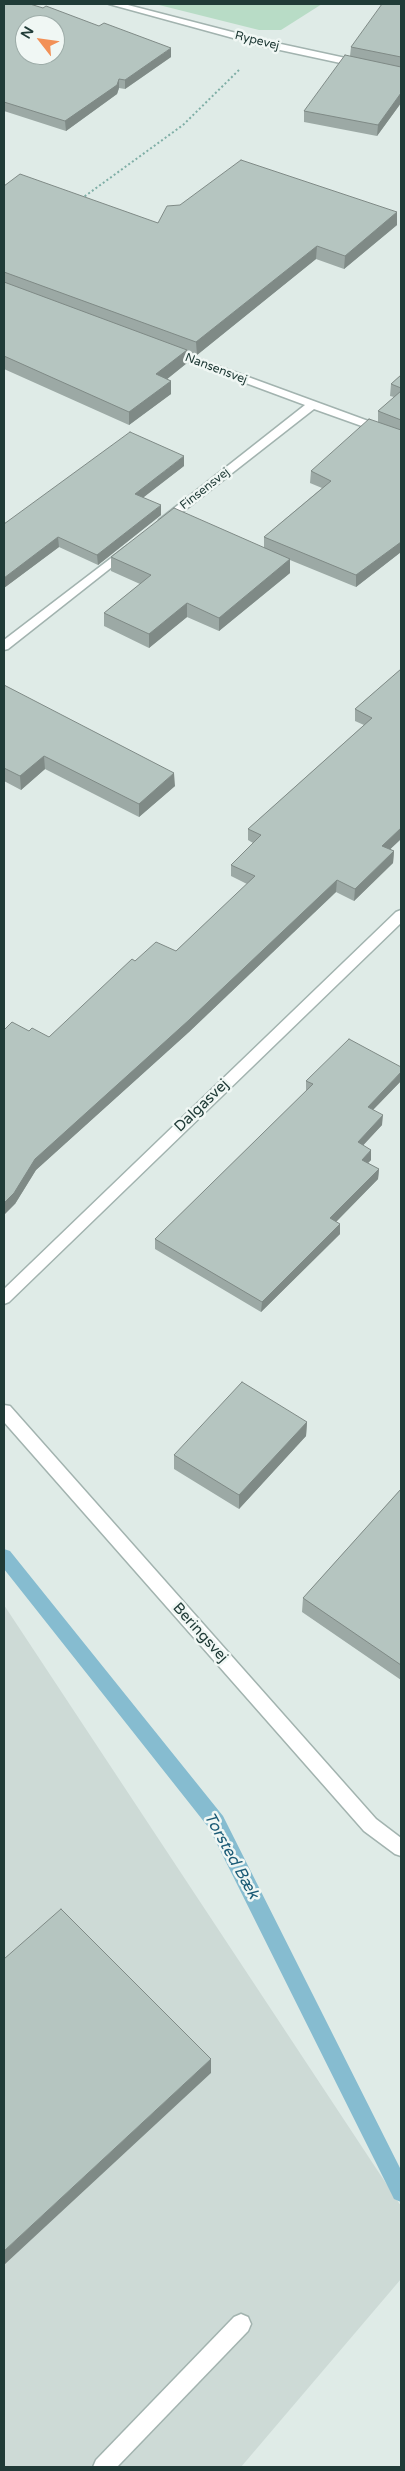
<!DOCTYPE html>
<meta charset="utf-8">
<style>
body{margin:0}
#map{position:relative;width:405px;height:2471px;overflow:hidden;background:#dfebe7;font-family:"Varela Round",sans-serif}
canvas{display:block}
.frame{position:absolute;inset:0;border:5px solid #203b37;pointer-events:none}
.north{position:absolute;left:15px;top:15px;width:50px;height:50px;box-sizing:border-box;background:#f0f7f4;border:1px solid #9daca8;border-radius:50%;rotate:300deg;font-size:14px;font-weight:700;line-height:20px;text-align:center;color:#203b37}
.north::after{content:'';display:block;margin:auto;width:18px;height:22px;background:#f29056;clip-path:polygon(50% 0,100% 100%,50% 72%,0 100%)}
</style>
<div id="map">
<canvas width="405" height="2471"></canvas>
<div class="frame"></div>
<div class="north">N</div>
</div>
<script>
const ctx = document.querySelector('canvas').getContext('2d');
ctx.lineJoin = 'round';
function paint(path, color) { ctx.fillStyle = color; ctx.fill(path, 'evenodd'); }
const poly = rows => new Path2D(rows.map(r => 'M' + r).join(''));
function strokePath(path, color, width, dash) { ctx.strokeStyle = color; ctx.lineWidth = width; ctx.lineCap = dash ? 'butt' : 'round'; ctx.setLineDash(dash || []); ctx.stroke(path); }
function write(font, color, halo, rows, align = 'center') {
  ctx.font = font + ' "Varela Round",sans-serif'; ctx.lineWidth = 5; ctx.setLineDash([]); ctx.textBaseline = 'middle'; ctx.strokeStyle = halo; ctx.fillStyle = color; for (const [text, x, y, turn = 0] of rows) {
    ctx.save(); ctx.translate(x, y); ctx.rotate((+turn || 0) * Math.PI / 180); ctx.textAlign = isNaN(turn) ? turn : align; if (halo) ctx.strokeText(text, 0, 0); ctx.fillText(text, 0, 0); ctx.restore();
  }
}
const built = poly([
 [4,1605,401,2206,401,2279,241,2467,4,2467]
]);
const green = poly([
 [155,4,322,4,281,30,259,30]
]);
const stream = poly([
 [4,1549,10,1551,223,1816,401,2170,401,2202,394,2199,209,1828,4,1569,4,1549]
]);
const path = poly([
 [81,199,183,125,239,70]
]);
const lane = poly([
 [241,2314,248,2317,251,2324,248,2331,117,2467,93,2467,96,2460,234,2317,241,2314]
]);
const street = poly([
 [109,4,124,4,267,41,401,70,401,76,266,47,109,4],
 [169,348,401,433,401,440,314,409,167,524,159,524,159,520,305,405,165,353,165,349,169,348],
 [127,546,131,548,131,552,8,649,4,650,4,640,127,546],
 [401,910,401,923,9,1302,4,1304,4,1289,396,912,401,910],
 [4,1405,10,1406,376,1819,401,1838,401,1856,395,1854,364,1831,4,1422,4,1405]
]);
const wall = poly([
 [4,4,171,57,125,89,119,88,117,94,66,131,4,111],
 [401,4,401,103,377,136,304,122,304,111,350,56,351,47],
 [4,186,158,223,397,212,397,225,344,269,316,259,197,355,187,352,187,363,167,379,171,381,171,394,129,425,4,369],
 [401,375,401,552,356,587,290,560,290,573,219,631,187,617,149,648,104,626,104,613,140,584,111,571,111,557,264,548,264,537,322,488,310,483,311,471,378,422,378,411,394,397,390,396,391,384],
 [184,466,143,497,161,515,98,565,59,547,4,588,4,524],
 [401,669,401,839,390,849,394,851,393,863,354,901,336,892,189,1032,36,1170,15,1204,29,1031,49,1037,135,961,176,951,247,884,231,876,231,865,253,843,248,840,248,829,364,725,355,721,355,709],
 [4,685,175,786,139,817,45,769,21,790,4,781],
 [306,1081,401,1081,373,1110,382,1125,363,1145,371,1160,368,1163,379,1169,378,1179,336,1222,340,1234,261,1312,155,1249,155,1239,306,1091],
 [307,1422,306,1436,239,1509,174,1469,174,1455],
 [401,1489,401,1680,302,1612,303,1598]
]);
const shadedWall = poly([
 [171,48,171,57,125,89,125,80],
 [119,79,119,88,117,94,66,131,65,121],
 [401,93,401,103,377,136,378,125],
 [397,212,397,225,344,269,345,256],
 [317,246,316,259,197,355,196,342],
 [187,350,187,363,156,388,156,374],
 [171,381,171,394,129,425,129,412],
 [184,456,184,466,135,504,135,494],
 [161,505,161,515,98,565,97,555],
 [58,537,59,547,4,588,4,578],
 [401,542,401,552,356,587,356,575],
 [290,559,290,573,219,631,219,618],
 [187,603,187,617,149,648,149,634],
 [44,756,45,769,21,790,20,776],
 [174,773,175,786,139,817,139,804],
 [401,828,401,839,382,857,382,846],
 [394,851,393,863,354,901,355,889],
 [337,880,336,892,189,1032,36,1170,15,1204,4,1215,4,1203,35,1159],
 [401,1072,401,1081,367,1116,368,1107],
 [383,1115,382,1125,357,1152,358,1142],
 [371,1150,371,1160,361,1170,362,1160],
 [379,1169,378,1179,330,1228,330,1218],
 [340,1224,340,1234,261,1312,262,1302],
 [307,1422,306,1436,239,1509,239,1495],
 [211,2059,211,2073,4,2265,4,2251]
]);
const building = poly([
 [4,4,30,4,43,8,46,6,99,26,104,23,171,48,125,80,119,79,117,85,65,121,4,102,4,4],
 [25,25,55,25,55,55,25,55,25,25],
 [382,4,401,4,401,57,351,47,382,4],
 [345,55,401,67,401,93,378,125,304,111,345,55],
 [241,160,397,212,345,256,317,246,196,342,4,272,4,186,20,174,158,223,167,206,180,205,241,160],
 [4,282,187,350,156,374,171,381,129,412,4,356,4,282],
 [401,375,401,388,391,384,401,375],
 [401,391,401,420,378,411,401,391],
 [369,419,401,430,401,542,356,575,264,537,331,481,311,471,369,419],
 [130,432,184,456,135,494,161,505,97,555,58,537,4,578,4,524,130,432],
 [174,508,290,559,219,618,187,603,149,634,104,613,151,575,111,557,174,508],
 [401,669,401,828,382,846,394,851,355,889,337,880,189,1020,35,1159,14,1193,4,1203,4,1030,12,1022,29,1031,32,1028,49,1037,132,959,135,961,156,942,176,951,255,876,231,865,261,835,248,829,372,718,355,709,401,669],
 [4,685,174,773,139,804,44,756,20,776,4,768,4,685],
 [349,1039,401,1067,401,1072,368,1107,383,1115,358,1142,371,1150,362,1160,379,1169,330,1218,340,1224,262,1302,155,1239,313,1084,306,1081,349,1039],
 [242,1382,307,1422,239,1495,174,1455,242,1382],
 [401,1489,401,1665,303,1598,401,1489],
 [61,1909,211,2059,4,2251,4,1959,61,1909]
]);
const farStreetnames = [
 ["Rypevej",257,41,14],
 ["Nansensvej",216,369,21],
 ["Finsensvej",205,489,-38]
];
const streetNames = [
 ["Dalgasvej",202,1106,-44],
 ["Beringsvej",200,1633,48]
];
const waterNames = [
 ["Torsted Bæk",231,1856,61]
];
paint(built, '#cddad6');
paint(green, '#b8dcc6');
paint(stream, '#86bcd0');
strokePath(lane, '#a2b3af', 3);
strokePath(street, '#a2b3af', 3);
strokePath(path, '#7faea6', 2, [2, 2.5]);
paint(lane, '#fff');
paint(street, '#fff');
paint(wall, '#9ca9a5');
paint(shadedWall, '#7f8a86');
paint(building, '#b5c5c0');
strokePath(building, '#7f8a86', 1);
write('12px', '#203b37', '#f0f7f4', farStreetnames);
write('15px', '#203b37', '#f0f7f4', streetNames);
write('italic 16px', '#1b5b76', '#f0f7f4', waterNames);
</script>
